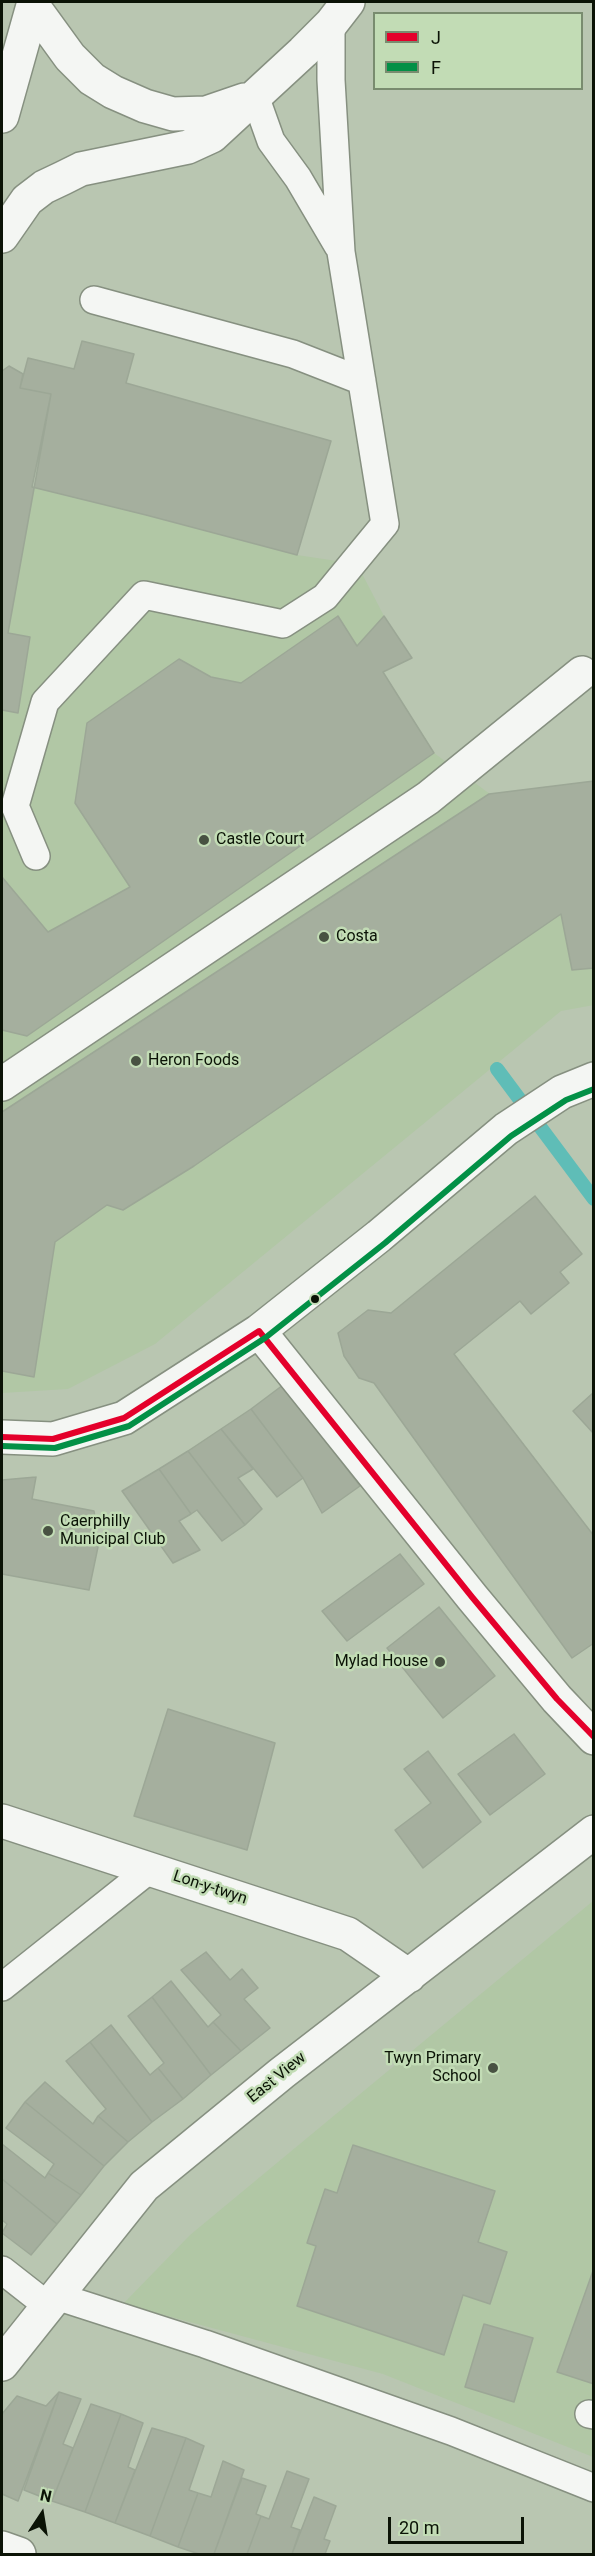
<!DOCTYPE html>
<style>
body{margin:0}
#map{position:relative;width:595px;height:2556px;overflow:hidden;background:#b9c6b1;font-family:Roboto,sans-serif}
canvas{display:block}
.frame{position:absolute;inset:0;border:3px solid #0b1306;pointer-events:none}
.legend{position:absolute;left:373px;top:12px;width:210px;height:78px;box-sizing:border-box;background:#c2dcb5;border:2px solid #798c6f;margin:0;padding:8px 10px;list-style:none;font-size:18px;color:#0b1306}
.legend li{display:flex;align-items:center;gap:12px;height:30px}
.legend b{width:30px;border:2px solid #798c6f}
.north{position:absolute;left:12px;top:2484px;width:60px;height:60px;-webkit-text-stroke:4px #c2dcb5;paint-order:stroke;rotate:12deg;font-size:16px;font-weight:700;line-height:24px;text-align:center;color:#0b1306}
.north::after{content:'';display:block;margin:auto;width:21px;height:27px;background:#0b1306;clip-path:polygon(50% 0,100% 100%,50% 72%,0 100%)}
.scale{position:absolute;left:388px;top:2517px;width:136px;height:27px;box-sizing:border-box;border:3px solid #0b1306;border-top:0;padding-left:8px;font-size:18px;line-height:21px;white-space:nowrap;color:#0b1306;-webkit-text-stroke:4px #c2dcb5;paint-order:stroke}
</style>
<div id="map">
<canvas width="595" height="2556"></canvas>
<div class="frame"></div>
<ul class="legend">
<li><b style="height:8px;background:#e4002b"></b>J</li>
<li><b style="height:8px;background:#029046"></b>F</li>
</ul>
<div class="north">N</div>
<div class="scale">20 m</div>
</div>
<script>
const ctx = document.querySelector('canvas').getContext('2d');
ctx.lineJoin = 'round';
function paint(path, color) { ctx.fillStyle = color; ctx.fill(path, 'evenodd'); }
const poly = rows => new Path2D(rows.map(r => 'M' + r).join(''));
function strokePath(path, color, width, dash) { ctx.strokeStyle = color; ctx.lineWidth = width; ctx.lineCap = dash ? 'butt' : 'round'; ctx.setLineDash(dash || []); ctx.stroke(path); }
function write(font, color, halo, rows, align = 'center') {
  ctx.font = font + ' Roboto,sans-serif'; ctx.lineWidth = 5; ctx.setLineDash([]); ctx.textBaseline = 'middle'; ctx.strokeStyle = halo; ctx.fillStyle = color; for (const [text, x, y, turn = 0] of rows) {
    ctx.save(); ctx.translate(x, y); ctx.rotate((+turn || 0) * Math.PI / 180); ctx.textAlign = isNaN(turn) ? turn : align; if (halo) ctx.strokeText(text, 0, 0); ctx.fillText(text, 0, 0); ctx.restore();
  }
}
const built = poly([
 [9,366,23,374,20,388,32,487,146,515,297,555,357,564,384,616,412,658,383,672,434,753,490,794,593,781,594,1005,561,1011,155,1344,68,1389,2,1393,2,371],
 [593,1901,593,2457,383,2374,123,2304,190,2235]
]);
const stream = poly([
 [497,1069,594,1199]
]);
const building = poly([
 [82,341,134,354,126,383,331,441,297,555,146,515,32,487,51,394,20,388,28,358,74,369,82,341],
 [9,366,23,374,20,388,51,394,8,633,30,637,18,713,2,710,2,371,9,366],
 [338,616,357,646,384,616,412,658,383,672,434,753,27,1036,2,1030,2,877,48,932,130,887,75,803,87,723,179,659,211,677,241,683,338,616],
 [594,781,594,968,572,970,561,914,194,1166,123,1210,107,1205,55,1242,34,1377,2,1371,2,1112,489,794,594,781],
 [535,1196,582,1254,560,1272,569,1283,531,1314,520,1301,454,1354,594,1536,594,1643,572,1658,374,1383,359,1378,344,1356,338,1333,368,1310,391,1313,535,1196],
 [283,1385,360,1486,322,1513,303,1478,251,1409,283,1385],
 [594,1392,594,1434,573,1411,594,1392],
 [251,1409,303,1478,277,1497,221,1429,251,1409],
 [221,1429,253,1469,238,1478,262,1509,245,1525,188,1451,221,1429],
 [188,1451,245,1525,222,1541,197,1510,191,1514,159,1469,188,1451],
 [159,1469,191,1514,179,1521,200,1550,173,1563,122,1491,159,1469],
 [36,1477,32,1499,94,1511,96,1523,92,1540,99,1542,89,1590,2,1574,2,1480,36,1477],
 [400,1554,424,1584,347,1641,322,1611,400,1554],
 [439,1607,495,1676,443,1718,387,1648,439,1607],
 [168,1709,275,1743,247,1850,134,1816,168,1709],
 [514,1734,545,1774,490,1815,458,1774,514,1734],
 [428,1751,481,1822,423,1868,395,1830,431,1803,404,1769,428,1751],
 [206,1952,230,1980,242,1969,258,1988,244,1999,270,2028,241,2051,213,2022,221,2015,181,1970,206,1952],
 [171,1981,208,2027,213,2022,241,2051,211,2075,152,1997,171,1981],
 [152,1997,211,2075,183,2099,158,2068,164,2063,128,2016,152,1997],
 [111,2025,150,2075,158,2068,183,2099,152,2122,90,2042,111,2025],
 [90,2042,152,2122,128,2142,98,2116,106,2109,66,2061,90,2042],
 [45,2082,93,2124,98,2116,128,2142,104,2166,25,2102,45,2082],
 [25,2102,104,2166,81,2195,48,2173,54,2164,6,2128,25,2102],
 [2,2144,45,2178,48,2173,81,2195,57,2224,2,2179,2,2144],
 [353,2145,495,2191,478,2242,507,2252,490,2304,463,2295,444,2355,297,2306,316,2246,307,2243,325,2189,337,2193,353,2145],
 [2,2179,57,2224,31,2255,2,2233,7,2224,2,2220,2,2179],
 [594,2268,594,2384,557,2372,594,2268],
 [484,2324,533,2338,514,2402,465,2387,484,2324],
 [59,2392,81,2399,63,2444,73,2448,52,2501,24,2490,59,2392],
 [59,2392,18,2501,2,2494,2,2414,17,2396,46,2406,59,2392],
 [91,2404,121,2414,85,2512,52,2501,91,2404],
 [121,2414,143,2423,128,2467,135,2470,115,2523,85,2512,121,2414],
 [152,2428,186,2438,150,2536,115,2523,152,2428],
 [186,2438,204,2446,189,2490,198,2493,178,2547,150,2536,186,2438],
 [223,2461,244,2470,214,2554,199,2554,178,2547,198,2493,211,2497,223,2461],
 [287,2471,309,2479,291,2527,300,2530,292,2554,247,2554,261,2516,269,2519,287,2471],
 [242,2478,266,2486,256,2514,261,2516,247,2554,214,2554,242,2478],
 [314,2497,336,2506,324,2539,330,2541,325,2554,292,2554,314,2497]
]);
const service = poly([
 [255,96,271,141,298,178,338,246],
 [94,300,293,354,362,381],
 [36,856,15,806,45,702,144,595,283,624,325,597,385,524,341,252,331,80,331,24],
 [2,1987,150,1869],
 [2,2270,48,2306],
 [56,2296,205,2344,451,2431,594,2488],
 [589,2414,594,2415]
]);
const pedestrian = poly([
 [2,1084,428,798,582,673]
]);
const minor = poly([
 [259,1331,472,1597,557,1699,594,1738],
 [2,1437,53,1439,124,1418,259,1331,379,1236,506,1129,562,1092,594,1079],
 [2,1821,348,1934,409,1976],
 [2,2364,144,2186,282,2073,594,1832]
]);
const tertiary = poly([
 [2,2548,19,2554]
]);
const secondary = poly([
 [33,6,70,57,92,79,113,92,145,106,173,114,206,113,244,100],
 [2,116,34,2],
 [2,236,27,200,44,187,63,178,81,169,188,147,212,136,303,52,331,24,348,2]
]);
const bus1 = poly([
 [2,1437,53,1439,124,1418,259,1331,472,1597,557,1699,594,1737]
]);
const bus2 = poly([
 [2,1446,55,1448,129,1426,265,1338,385,1243,511,1136,566,1100,594,1089]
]);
const markers = [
 [204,840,6,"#485242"],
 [324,937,6,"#485242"],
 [136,1061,6,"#485242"],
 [315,1299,5,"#0b1306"],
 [48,1531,6,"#485242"],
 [440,1662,6,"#485242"],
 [493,2068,6,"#485242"]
];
const poiNames = [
 ["Castle Court",216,840],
 ["Costa",336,937],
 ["Heron Foods",148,1061],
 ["Caerphilly",60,1522],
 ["Municipal Club",60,1540],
 ["Mylad House",428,1662,"right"],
 ["Twyn Primary",481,2059,"right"],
 ["School",481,2077,"right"]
];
const streetNames = [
 ["Lon-y-twyn",210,1888,18],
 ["East View",277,2078,-39]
];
paint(built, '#b1c7a5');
strokePath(stream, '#5fbdb7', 14);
paint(building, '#a5af9e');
strokePath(building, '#9ca796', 1.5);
strokePath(service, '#869080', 30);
strokePath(pedestrian, '#869080', 36);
strokePath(minor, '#869080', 36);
strokePath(tertiary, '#869080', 36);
strokePath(secondary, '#869080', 36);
strokePath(service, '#f4f6f3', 27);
strokePath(pedestrian, '#f4f6f3', 33);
strokePath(minor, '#f4f6f3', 33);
strokePath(tertiary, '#f4f6f3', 33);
strokePath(secondary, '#f4f6f3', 33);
strokePath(bus1, '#e4002b', 6);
strokePath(bus2, '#029046', 6);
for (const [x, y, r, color] of markers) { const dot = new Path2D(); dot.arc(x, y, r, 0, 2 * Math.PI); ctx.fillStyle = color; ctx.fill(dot); strokePath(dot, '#c2dcb5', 2); }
write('16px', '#0b1306', '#c2dcb5', poiNames, 'left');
write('16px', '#0b1306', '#c2dcb5', streetNames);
</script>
